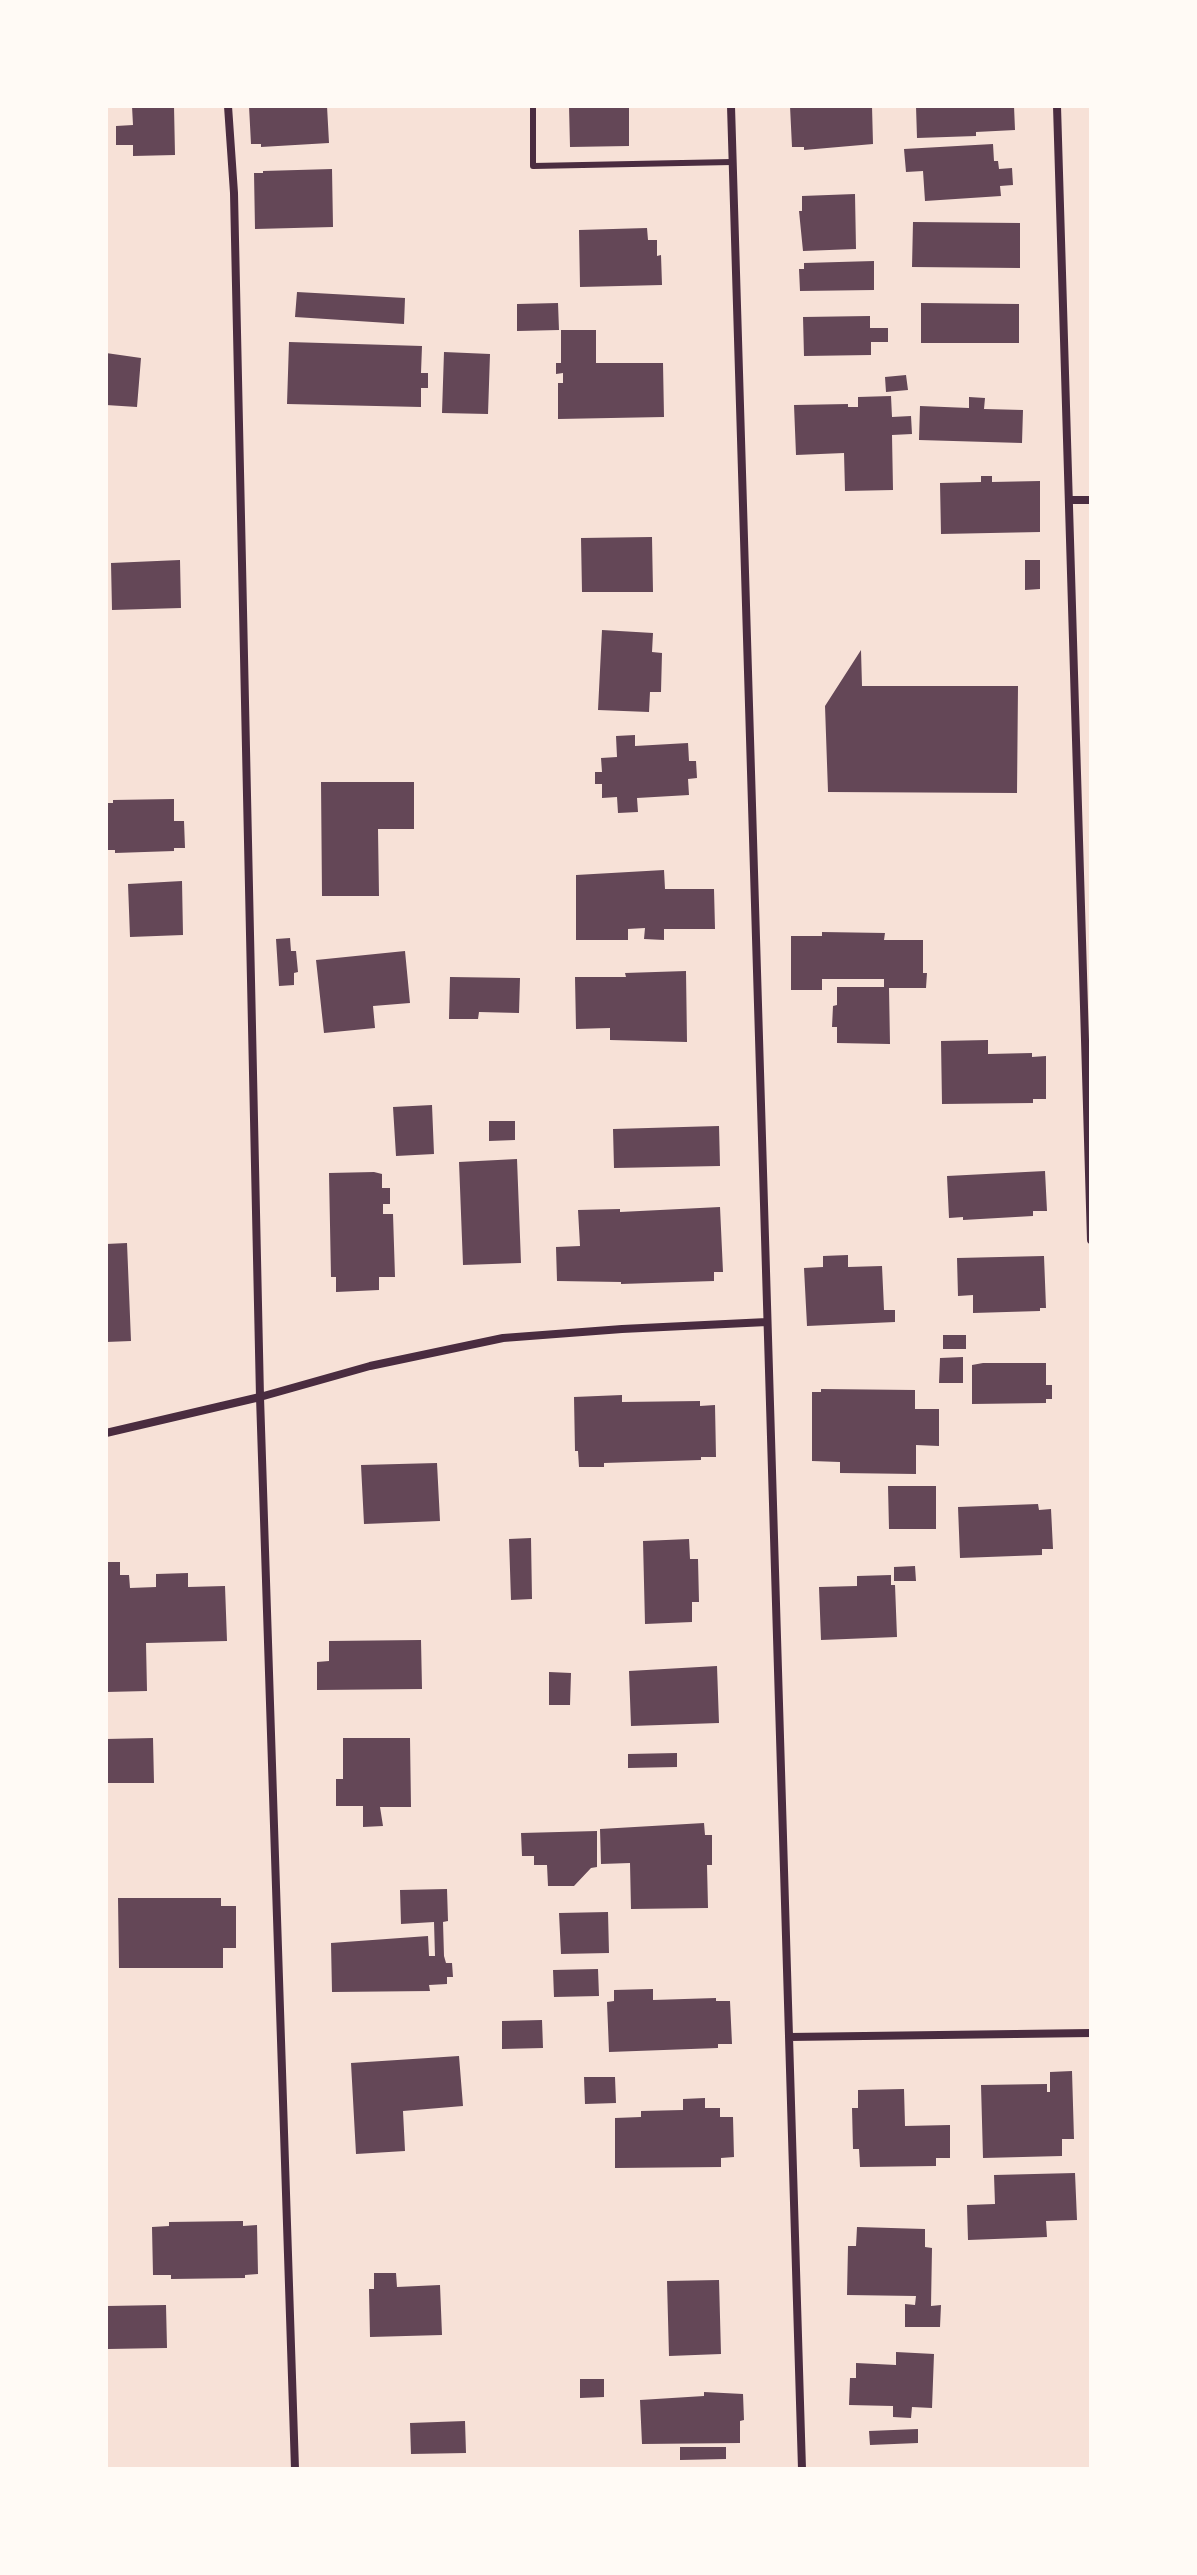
<!DOCTYPE html>
<style>
body{margin:0}
#map{position:relative;width:1197px;height:2575px;overflow:hidden;background:#f7e1d7;font-family:"Open Sans",sans-serif}
canvas{display:block}
.frame{position:absolute;inset:0;border:108px solid #fffaf5;pointer-events:none}
</style>
<div id="map">
<canvas width="1197" height="2575"></canvas>
<div class="frame"></div>
</div>
<script>
const ctx = document.querySelector('canvas').getContext('2d');
ctx.lineJoin = 'round';
function paint(path, color) { ctx.fillStyle = color; ctx.fill(path, 'evenodd'); }
const poly = rows => new Path2D(rows.map(r => 'M' + r).join(''));
function strokePath(path, color, width, dash) { ctx.strokeStyle = color; ctx.lineWidth = width; ctx.lineCap = dash ? 'butt' : 'round'; ctx.setLineDash(dash || []); ctx.stroke(path); }
const building = poly([
 [132,106,174,106,175,155,133,156,133,145,116,145,116,126,133,125],
 [249,106,327,106,329,143,261,147,261,144,251,144],
 [569,106,629,106,629,146,570,147],
 [790,106,872,106,873,144,804,150,804,147,792,147],
 [916,106,1014,106,1015,130,976,132,976,136,917,138],
 [993,144,994,161,998,161,999,169,1012,168,1013,185,1000,186,1001,196,925,201,923,171,906,172,904,149],
 [332,169,333,227,255,229,254,173,263,173,263,171],
 [855,194,856,249,803,251,799,211,802,211,802,196],
 [913,222,1020,223,1020,268,912,267],
 [647,228,648,240,657,240,657,256,661,255,662,285,580,287,579,230],
 [874,261,874,290,800,291,799,269,804,269,804,263],
 [297,292,405,298,404,324,295,317],
 [558,303,559,330,517,331,517,304],
 [921,303,1019,304,1019,343,921,343],
 [870,316,870,328,888,328,888,342,871,342,871,355,804,356,803,317],
 [561,330,596,330,596,363,663,363,664,417,558,419,558,383,563,383,563,373,556,374,556,363,561,363],
 [289,342,422,346,421,373,428,373,428,388,421,388,421,407,287,404],
 [444,352,490,354,488,414,442,413],
 [106,353,141,358,137,407,106,405],
 [906,375,908,390,886,392,885,377],
 [891,396,892,417,911,416,912,434,892,435,893,490,845,491,844,453,796,455,794,405,848,404,848,407,858,407,858,397],
 [969,397,985,398,984,409,1023,410,1022,443,919,440,920,406,969,408],
 [981,476,992,476,992,482,1040,481,1040,532,941,534,940,483,981,482],
 [652,537,653,592,582,592,581,538],
 [180,560,181,608,112,610,111,563],
 [1025,560,1040,560,1040,589,1025,590],
 [602,630,653,633,652,652,662,653,661,692,650,692,649,712,598,710],
 [861,650,862,686,1018,686,1017,793,828,792,825,706],
 [635,735,635,746,688,743,689,761,696,761,697,778,688,779,689,795,637,798,638,812,618,813,617,797,602,798,602,784,595,784,595,772,602,772,601,758,617,757,616,736],
 [321,782,414,782,414,829,378,829,379,896,322,896],
 [174,799,174,821,184,821,185,848,174,848,174,851,115,853,115,850,106,850,106,803,113,803,113,800],
 [664,870,665,889,714,889,715,929,664,929,664,940,644,939,645,928,628,929,628,940,576,940,576,875],
 [182,881,183,935,130,937,128,884],
 [822,932,885,933,884,940,923,940,923,973,927,973,926,988,889,988,890,1044,837,1043,837,1027,832,1027,833,1006,837,1005,837,987,884,987,884,979,822,979,822,990,791,990,791,936,822,936],
 [290,938,291,951,296,951,298,972,294,973,294,985,279,986,276,939],
 [405,951,410,1003,373,1006,375,1028,324,1033,316,960],
 [686,971,687,1042,610,1040,610,1028,576,1029,575,977,626,977,625,973],
 [450,977,520,978,519,1013,479,1012,478,1019,449,1019],
 [988,1040,988,1054,1032,1053,1032,1057,1046,1056,1046,1099,1033,1099,1033,1103,942,1104,941,1041],
 [432,1105,434,1154,396,1156,393,1107],
 [489,1121,515,1121,515,1140,489,1141],
 [719,1126,720,1166,614,1168,613,1129],
 [517,1159,521,1263,463,1265,459,1162],
 [1045,1171,1047,1211,1033,1211,1033,1216,963,1220,963,1217,949,1218,947,1176],
 [374,1172,382,1174,382,1188,390,1188,390,1204,383,1204,383,1214,393,1214,395,1277,379,1277,379,1290,336,1292,336,1277,331,1277,329,1173],
 [720,1207,723,1272,714,1272,714,1281,621,1284,621,1282,557,1281,556,1247,580,1246,578,1210,620,1209,620,1212],
 [127,1243,131,1341,106,1342,106,1244],
 [848,1255,848,1267,882,1266,884,1310,895,1310,895,1322,807,1326,804,1268,823,1267,823,1256],
 [1044,1256,1046,1308,1040,1308,1040,1311,973,1313,973,1295,958,1296,957,1258],
 [943,1335,966,1335,966,1349,943,1349],
 [963,1357,963,1383,939,1383,940,1358],
 [983,1363,1046,1363,1046,1385,1052,1385,1052,1399,1046,1399,1046,1403,972,1404,972,1365],
 [821,1389,915,1390,915,1409,939,1409,939,1446,916,1445,916,1474,840,1473,840,1462,812,1461,812,1392,821,1392],
 [622,1395,622,1402,700,1401,700,1406,715,1405,716,1457,701,1457,701,1460,604,1463,604,1467,579,1467,578,1451,575,1451,574,1397],
 [437,1463,440,1521,364,1524,361,1465],
 [888,1486,936,1486,936,1529,889,1529],
 [1038,1504,1039,1510,1051,1509,1053,1549,1042,1549,1042,1555,960,1558,958,1507],
 [531,1538,532,1599,511,1600,509,1539],
 [689,1539,690,1559,698,1559,699,1602,692,1602,692,1622,645,1624,643,1541],
 [106,1562,120,1562,120,1575,129,1575,130,1588,156,1587,156,1574,188,1573,188,1587,225,1586,227,1641,146,1643,147,1691,106,1692],
 [915,1566,916,1581,894,1581,894,1567],
 [891,1575,891,1585,895,1585,897,1637,821,1640,819,1587,857,1586,857,1576],
 [421,1640,422,1689,317,1690,317,1662,329,1661,329,1641],
 [717,1666,719,1723,631,1726,629,1671],
 [549,1672,571,1673,570,1705,549,1705],
 [153,1738,154,1783,106,1783,106,1739],
 [343,1738,410,1738,411,1807,380,1807,383,1826,363,1827,363,1806,336,1806,336,1779,343,1779],
 [677,1753,677,1767,628,1768,628,1754],
 [704,1823,705,1835,712,1835,712,1865,707,1865,708,1908,631,1909,630,1863,601,1864,600,1829],
 [597,1831,597,1867,591,1868,574,1886,548,1886,547,1865,534,1865,534,1856,522,1856,521,1833],
 [447,1889,448,1921,443,1922,444,1956,446,1963,452,1963,453,1977,447,1977,447,1984,429,1985,430,1991,332,1992,331,1943,428,1936,429,1956,435,1956,434,1922,401,1924,400,1890],
 [118,1898,221,1898,221,1906,236,1906,236,1948,223,1948,223,1968,119,1968],
 [608,1912,609,1953,561,1954,559,1913],
 [598,1969,599,1996,554,1997,553,1970],
 [653,1989,653,2000,716,1998,716,2001,730,2001,732,2044,718,2044,718,2048,609,2052,607,2002,614,2001,614,1990],
 [542,2020,543,2048,502,2049,502,2021],
 [459,2056,463,2106,403,2111,405,2151,356,2154,351,2063],
 [1072,2071,1074,2139,1062,2139,1062,2156,983,2158,981,2085,1047,2084,1047,2092,1050,2092,1050,2072],
 [584,2077,615,2077,616,2103,585,2104],
 [904,2089,905,2126,950,2125,950,2158,936,2158,936,2166,860,2167,859,2149,853,2149,852,2108,858,2108,858,2090],
 [705,2098,705,2108,720,2108,720,2117,733,2117,734,2157,721,2158,721,2167,615,2168,615,2118,641,2117,641,2111,683,2110,683,2099],
 [1075,2173,1077,2220,1046,2221,1047,2237,968,2240,967,2205,995,2204,994,2175],
 [243,2221,243,2226,257,2225,258,2274,245,2275,245,2278,171,2279,171,2275,153,2275,152,2227,169,2226,169,2222],
 [857,2227,925,2229,925,2247,932,2248,931,2306,941,2305,940,2327,905,2327,905,2304,915,2305,916,2296,847,2295,848,2246,856,2246],
 [374,2273,396,2273,397,2287,440,2285,442,2335,370,2337,369,2289,374,2289],
 [719,2280,721,2354,669,2356,667,2281],
 [166,2305,167,2348,108,2349,107,2306],
 [896,2352,934,2354,932,2408,912,2407,911,2418,893,2417,893,2406,849,2405,850,2378,856,2378,856,2363,896,2365],
 [580,2379,604,2379,604,2397,580,2398],
 [704,2392,743,2394,744,2420,740,2421,740,2443,642,2444,640,2400,704,2396],
 [465,2421,466,2453,411,2454,410,2423],
 [918,2429,918,2443,870,2445,869,2431],
 [680,2447,726,2447,726,2459,680,2460]
]);
const service = poly([
 [533,106,533,166,732,162]
]);
const minor = poly([
 [228,106,234,193,260,1397,295,2469],
 [731,106,802,2469],
 [1057,106,1091,1240],
 [1070,500,1091,500],
 [106,1433,260,1397,370,1366,503,1338,622,1329,767,1322],
 [789,2037,1091,2033]
]);
paint(building, '#644757');
strokePath(service, '#4a2c40', 6);
strokePath(minor, '#4a2c40', 8);
</script>
